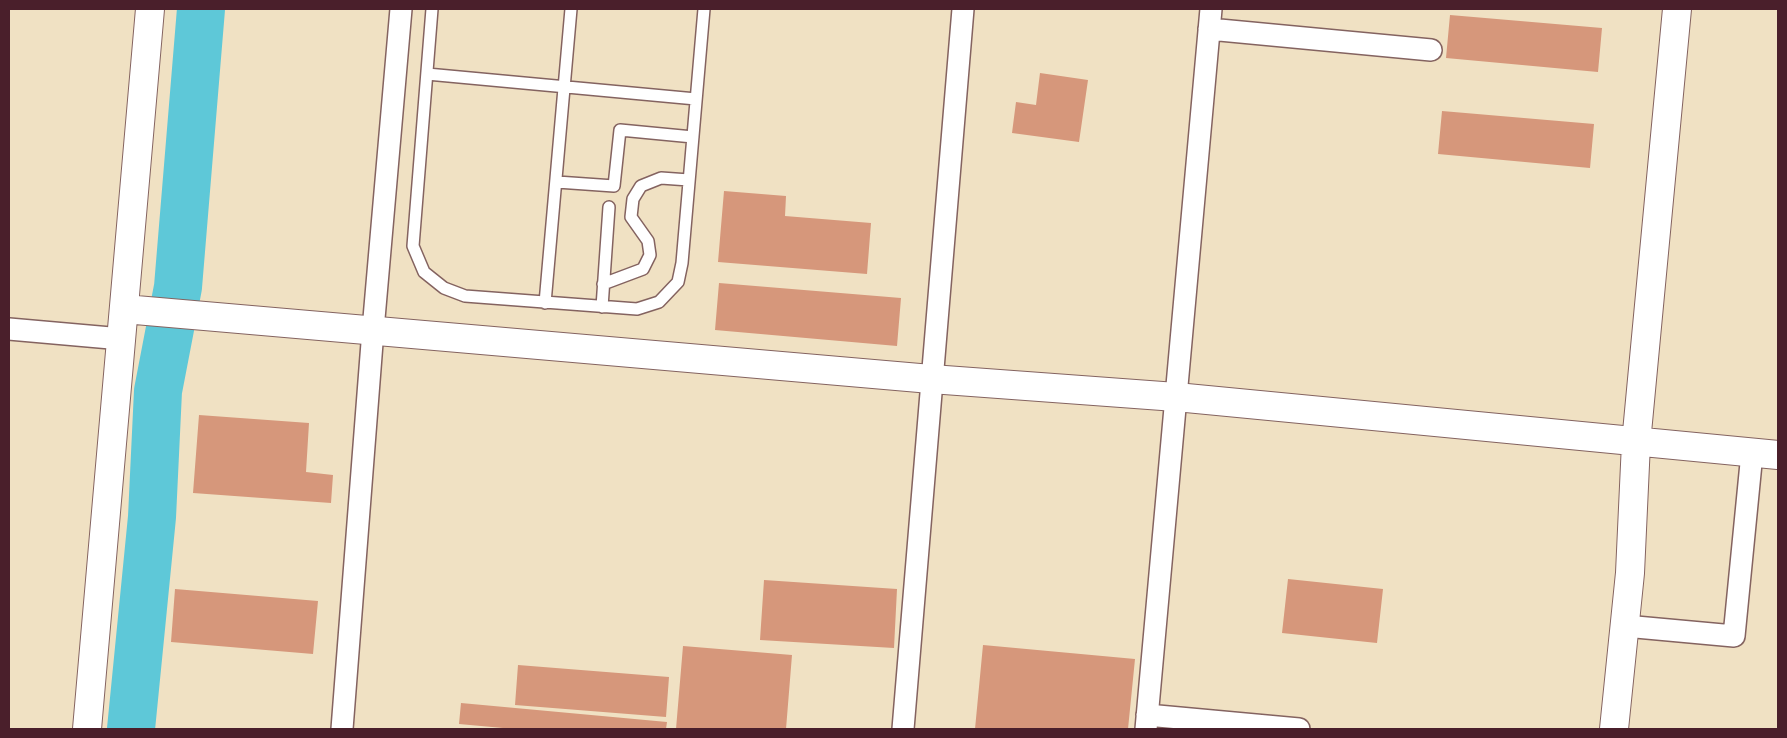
<!DOCTYPE html>
<style>
body{margin:0}
#map{position:relative;width:1787px;height:738px;overflow:hidden;background:#f0e1c3;font-family:"EB Garamond",serif}
canvas{display:block}
.frame{position:absolute;inset:0;border:10px solid #4a1f2b;pointer-events:none}
</style>
<div id="map">
<canvas width="1787" height="738"></canvas>
<div class="frame"></div>
</div>
<script>
const ctx = document.querySelector('canvas').getContext('2d');
ctx.lineJoin = 'round';
const poly = rows => new Path2D(rows.map(r => 'M' + r).join(''));
function strokePath(path, color, width, dash) { ctx.strokeStyle = color; ctx.lineWidth = width; ctx.lineCap = dash ? 'butt' : 'round'; ctx.setLineDash(dash || []); ctx.stroke(path); }
function paint(path, color) { ctx.fillStyle = color; ctx.fill(path, 'evenodd'); }
const river = poly([
 [131,729,152,517,158,391,178,287,201,9]
]);
const building = poly([
 [1450,15,1602,28,1598,72,1446,58],
 [1040,73,1088,80,1079,142,1012,133,1016,102,1036,105],
 [1442,111,1594,124,1590,168,1438,154],
 [724,191,786,196,785,216,871,223,867,274,718,262],
 [719,283,901,298,897,346,715,330],
 [199,415,309,423,306,472,333,475,331,503,193,493],
 [1288,579,1383,589,1377,643,1282,633],
 [764,580,897,589,894,648,760,640],
 [175,589,318,601,313,654,171,642],
 [983,645,1135,659,1128,729,975,729],
 [683,646,792,655,786,729,676,729],
 [518,665,669,677,666,717,515,705],
 [461,703,667,722,666,729,514,729,459,724]
]);
const lane = poly([
 [432,9,413,246,424,272,444,288,465,296,637,309,659,302,678,282,682,263,704,9],
 [427,74,696,99],
 [557,182,614,186,620,130,693,137],
 [603,284,643,269,650,255,648,241,631,217,633,199,641,186,661,178,689,180],
 [545,303,571,9],
 [602,307,609,207]
]);
const street = poly([
 [1209,29,1431,50],
 [9,329,122,339],
 [1625,626,1734,636,1752,453],
 [1147,715,1299,729],
 [342,729,373,330,401,9],
 [903,729,963,9],
 [1146,729,1211,9]
]);
const secondary = poly([
 [124,309,931,379,1176,397,1778,455],
 [87,729,150,9],
 [1614,729,1630,573,1636,443,1677,9]
]);
strokePath(river, '#5ec8d8', 48);
paint(building, '#d6977b');
strokePath(lane, '#846360', 14);
strokePath(street, '#846360', 24);
strokePath(secondary, '#846360', 30);
strokePath(lane, '#fff', 11);
strokePath(street, '#fff', 21);
strokePath(secondary, '#fff', 28);
</script>
